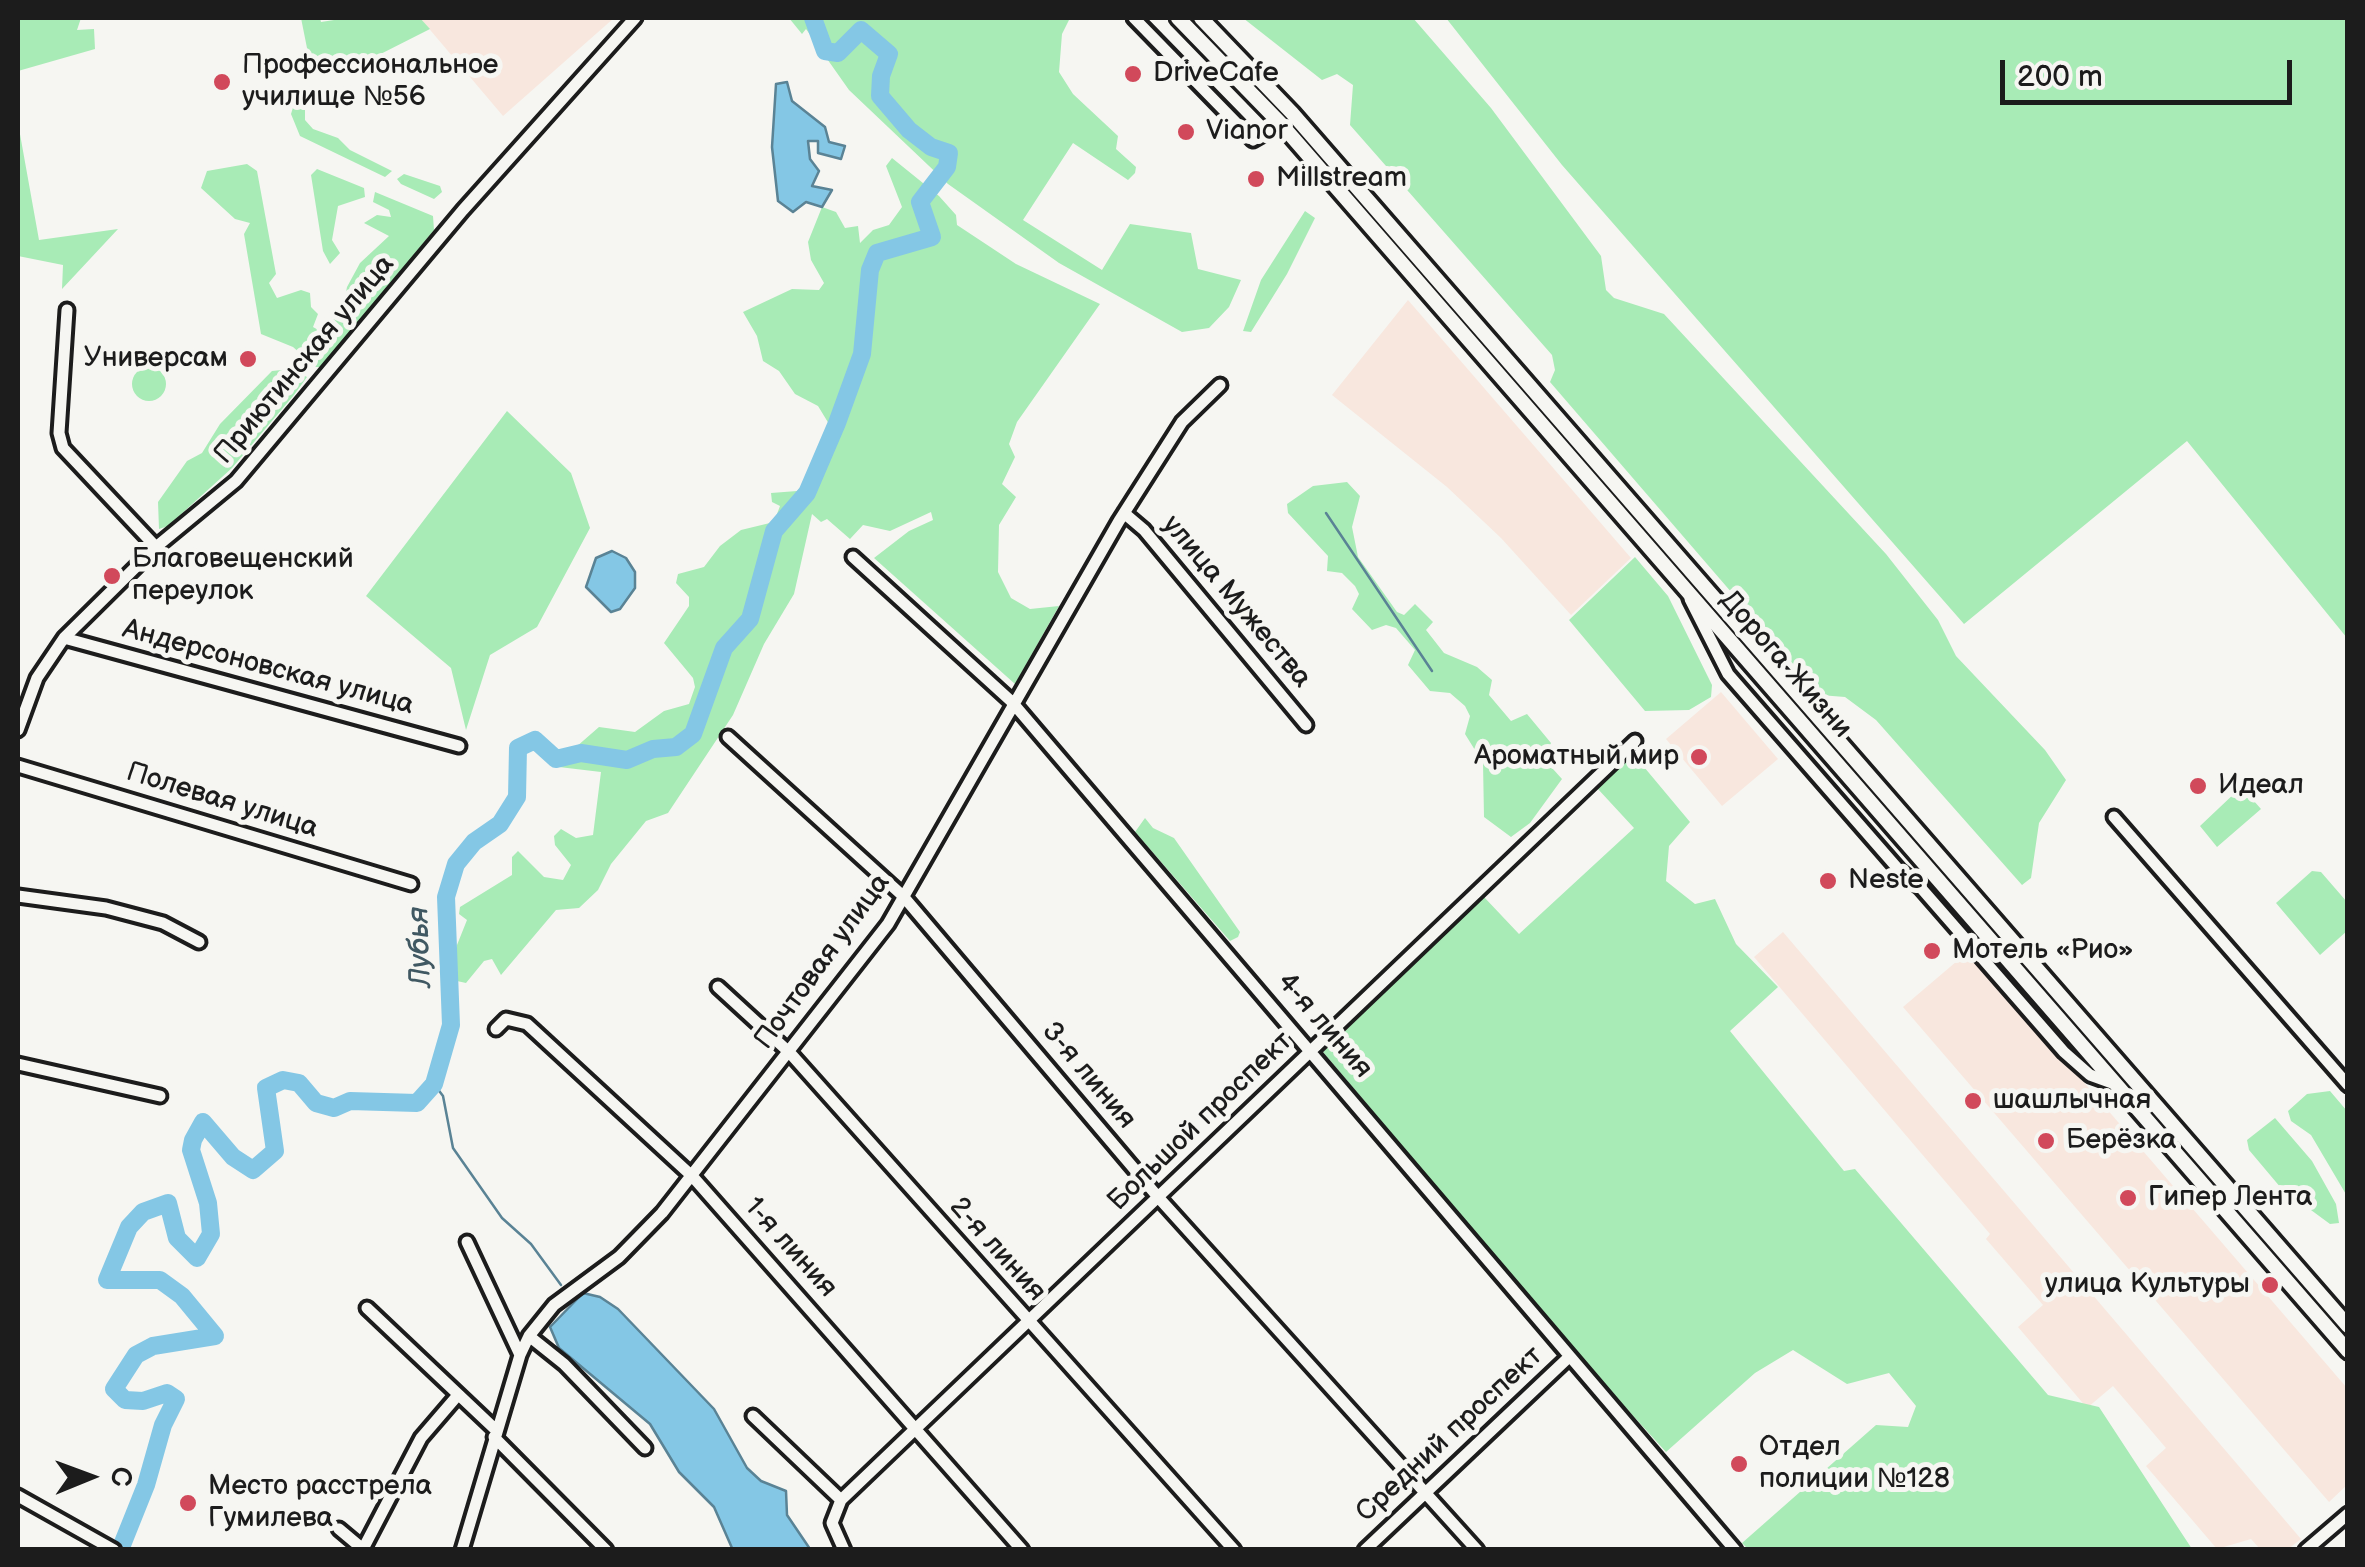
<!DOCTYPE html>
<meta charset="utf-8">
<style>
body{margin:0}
#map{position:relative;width:2365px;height:1567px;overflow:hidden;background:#f6f6f2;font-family:"Balsamiq Sans",sans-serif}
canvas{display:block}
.frame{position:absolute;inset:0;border:20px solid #1c1c1c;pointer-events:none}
.north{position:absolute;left:40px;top:1427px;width:100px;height:100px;-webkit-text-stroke:8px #f6f6f2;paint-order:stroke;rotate:89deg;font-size:28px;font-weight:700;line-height:40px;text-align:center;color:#1c1c1c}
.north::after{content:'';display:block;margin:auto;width:35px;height:45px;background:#1c1c1c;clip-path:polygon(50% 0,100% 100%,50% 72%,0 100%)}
.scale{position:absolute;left:2000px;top:60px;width:292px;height:45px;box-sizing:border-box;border:5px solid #1c1c1c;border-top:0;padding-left:12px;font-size:30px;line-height:35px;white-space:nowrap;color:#1c1c1c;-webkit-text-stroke:8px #f6f6f2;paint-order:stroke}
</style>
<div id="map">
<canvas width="2365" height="1567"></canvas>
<div class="frame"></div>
<div class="north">С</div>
<div class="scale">200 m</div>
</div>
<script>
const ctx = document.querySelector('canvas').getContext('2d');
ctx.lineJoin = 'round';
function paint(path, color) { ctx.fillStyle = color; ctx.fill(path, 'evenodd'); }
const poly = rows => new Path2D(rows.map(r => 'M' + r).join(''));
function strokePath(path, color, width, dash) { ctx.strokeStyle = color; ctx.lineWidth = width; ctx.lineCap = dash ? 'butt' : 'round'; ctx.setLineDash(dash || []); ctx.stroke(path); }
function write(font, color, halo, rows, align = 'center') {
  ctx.font = font + ' "Balsamiq Sans",sans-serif'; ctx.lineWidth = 10; ctx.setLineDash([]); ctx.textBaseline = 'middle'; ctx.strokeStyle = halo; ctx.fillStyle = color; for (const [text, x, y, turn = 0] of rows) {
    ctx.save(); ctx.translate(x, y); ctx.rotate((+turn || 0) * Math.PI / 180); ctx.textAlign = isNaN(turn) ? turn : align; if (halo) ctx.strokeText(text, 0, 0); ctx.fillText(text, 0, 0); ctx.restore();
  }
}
const built = poly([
 [420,18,614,18,503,116],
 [1408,300,1631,558,1571,615,1501,538,1447,487,1332,395],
 [1721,692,1778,759,1722,806,1666,739],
 [1783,932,2301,1539,2288,1549,2260,1549,2251,1539,2217,1549,2146,1466,2166,1448,2113,1386,2087,1408,2018,1327,2043,1305,1986,1239,1990,1234,1754,957],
 [1970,950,2347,1388,2347,1485,2329,1502,1903,1007]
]);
const green = poly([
 [18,18,81,18,77,30,94,29,95,49,18,71],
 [301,18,320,18,321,22,347,18,420,18,430,29,345,72,312,73],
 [789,18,1070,18,1062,34,1059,72,1073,94,1118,136,1116,149,1136,167,1135,173,1128,180,1073,143,1023,220,1102,270,1130,224,1191,233,1198,269,1241,280,1229,307,1209,328,1182,332,1059,263,948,184,849,90,806,29,802,34],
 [1243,18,1413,18,1491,108,1601,256,1606,290,1614,298,1664,314,1886,554,1938,620,1956,656,2045,750,2066,780,2039,823,2031,878,2022,885,1876,720,1845,697,1820,695,1550,382,1555,370,1552,355,1350,125,1353,85,1337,74,1322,80],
 [1446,18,2347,18,2347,638,2187,441,1964,624,1562,165],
 [295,101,305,107,305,120,313,129,338,138,350,150,392,171,385,177,300,136,291,114],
 [18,123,39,240,118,229,62,289,63,265,18,256],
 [892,158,939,196,956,215,957,225,1016,264,1100,304,1017,422,1009,444,1015,457,1002,484,1016,497,999,525,998,572,1011,598,1030,609,1059,606,1015,684,874,558,909,531,933,520,931,512,890,531,863,525,850,539,827,519,821,522,812,514,794,594,764,644,733,715,668,813,646,821,611,864,598,890,579,908,556,910,501,975,492,959,484,961,466,983,457,981,457,945,467,920,459,914,460,907,512,875,512,857,518,851,544,877,563,880,571,865,555,845,554,836,561,829,576,838,593,835,601,772,559,767,546,755,551,750,568,754,599,727,635,732,664,711,689,704,695,687,693,678,664,643,689,606,689,597,676,583,678,574,704,567,720,546,741,530,774,522,780,506,772,502,771,493,797,491,808,478,829,424,818,406,795,394,779,371,763,361,757,336,743,312,792,289,819,290,824,283,811,260,808,242,822,207,836,212,845,228,858,226,860,243,873,230,889,225,902,207,886,166],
 [247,164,257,171,276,274,269,283,277,298,301,290,310,293,311,307,318,314,313,327,320,331,325,321,341,317,347,287,360,263,389,236,364,223,377,215,391,217,389,210,373,202,375,192,433,216,434,230,323,367,316,367,293,347,261,334,244,234,250,223,235,219,201,188,207,171],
 [317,169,364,188,365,197,338,206,332,240,340,253,330,264,323,251,311,175],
 [404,174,440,186,442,192,434,199,401,184,397,179],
 [1305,211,1315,218,1287,274,1251,332,1243,331,1261,280],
 '132 384a17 17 0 1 1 34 0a17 17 0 1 1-34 0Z',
 [291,369,307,377,294,395,232,468,168,526,159,529,158,502,187,461,202,453,220,424,272,371],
 [507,411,571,473,590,528,537,627,490,655,466,730,451,668,366,596],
 [1347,482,1360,496,1352,527,1358,557,1397,612,1404,615,1415,604,1433,622,1426,630,1444,653,1477,667,1492,680,1489,695,1511,721,1527,714,1551,743,1544,759,1562,779,1530,823,1511,837,1484,817,1483,763,1465,734,1470,716,1465,706,1450,693,1430,691,1408,665,1415,650,1396,628,1386,625,1372,630,1352,609,1359,594,1355,586,1342,573,1327,571,1328,556,1288,513,1287,504,1313,486],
 [1635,557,1668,596,1712,685,1711,697,1689,710,1645,711,1569,620],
 [1634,755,1690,822,1669,846,1666,881,1695,904,1715,899,1736,944,1778,987,1730,1031,1844,1171,1855,1169,2048,1395,2099,1407,2192,1549,1748,1549,1742,1543,1876,1425,1908,1427,1916,1406,1889,1373,1847,1384,1793,1350,1755,1373,1666,1452,1575,1352,1323,1052,1484,897,1519,934,1634,828,1597,788],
 [2237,791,2246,792,2261,809,2217,847,2200,826],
 [1145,818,1153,828,1174,838,1240,932,1238,937,1230,941,1135,832],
 [2312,871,2321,872,2347,902,2347,931,2320,955,2276,903],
 [2330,1091,2347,1111,2347,1196,2311,1135,2291,1121,2288,1111,2307,1094],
 [2275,1118,2312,1161,2336,1204,2339,1223,2330,1224,2281,1188,2249,1150,2247,1140]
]);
const water = poly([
 [787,82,792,101,825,127,829,142,845,146,841,159,818,153,818,141,808,141,810,159,819,171,812,186,832,190,822,207,806,202,793,212,778,201,772,147,776,84,787,82],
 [612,551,626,558,635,572,635,588,620,609,611,612,586,587,596,558,612,551],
 [583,1293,600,1297,618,1309,714,1409,747,1468,761,1481,786,1491,787,1515,810,1549,732,1548,714,1507,679,1472,650,1424,559,1348,550,1327,583,1293]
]);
const stream = poly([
 [1326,513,1432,671],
 [434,1084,443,1096,453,1148,502,1218,531,1244,561,1285]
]);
const river = poly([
 [120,1550,146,1485,163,1425,176,1399,167,1393,143,1401,125,1400,114,1389,136,1355,153,1346,215,1336,182,1296,160,1280,107,1280,129,1227,143,1212,168,1203,177,1238,197,1258,211,1234,208,1203,191,1150,193,1140,203,1122,233,1157,253,1170,275,1151,266,1088,283,1080,299,1083,316,1103,334,1108,350,1101,417,1103,434,1084,451,1025,446,897,456,864,474,842,500,824,517,797,518,748,535,740,556,759,581,753,627,760,653,749,676,747,693,734,724,648,750,619,774,531,807,493,837,423,862,354,870,270,877,253,932,237,920,202,947,167,949,153,931,147,909,130,880,96,881,76,889,54,861,30,838,53,825,51,813,18]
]);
const minor = poly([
 [1134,18,1253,140,1281,124],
 [67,310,59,433,63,448,156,547],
 [1124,513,1144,530,1306,725],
 [853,557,1012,702,1735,1550],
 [1690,599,1728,674,1899,870,1921,888,2064,1052,2090,1075,2115,1084],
 [64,638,459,746],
 [18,730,37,678,64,638,156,547,236,481,463,210,635,18],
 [728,737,903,896,1158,1197,1477,1550],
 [18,766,411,884],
 [2114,817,2348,1085],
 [18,896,106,908,163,923,199,942],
 [718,987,790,1053,1234,1550],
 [496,1029,506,1019,527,1024,693,1177,1022,1550],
 [18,1064,160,1096],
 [467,1242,520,1355],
 [367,1308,497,1431],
 [529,1336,564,1364,645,1448],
 [753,1416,841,1500],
 [494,1437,606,1550],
 [18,1496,114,1550],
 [339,1529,364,1550],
 [363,1549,421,1438,458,1395],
 [462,1550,520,1355,529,1336,554,1305,619,1257,662,1213,888,924,1119,521,1182,422,1220,385],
 [844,1550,832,1523,841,1500,1635,741],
 [1365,1550,1569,1357],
 [2306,1550,2348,1514]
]);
const major = poly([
 [1178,18,1281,124,2348,1351],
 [1201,18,1292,113,2348,1326]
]);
const markers = [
 [1133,74,10,"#d1495b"],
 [222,82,10,"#d1495b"],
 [1186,132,10,"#d1495b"],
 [1256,179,10,"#d1495b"],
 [248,359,10,"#d1495b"],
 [112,576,10,"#d1495b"],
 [1699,757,10,"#d1495b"],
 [2198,786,10,"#d1495b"],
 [1828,881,10,"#d1495b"],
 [1932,951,10,"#d1495b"],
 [1973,1101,10,"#d1495b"],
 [2046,1141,10,"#d1495b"],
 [2128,1198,10,"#d1495b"],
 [2270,1285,10,"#d1495b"],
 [1739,1464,10,"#d1495b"],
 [188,1503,10,"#d1495b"]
];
const poiNames = [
 ["Профессиональное",242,66],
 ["училище №56",242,98],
 ["DriveCafe",1153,74],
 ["Vianor",1206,132],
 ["Millstream",1276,179],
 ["Универсам",228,359,"right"],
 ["Благовещенский",132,560],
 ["переулок",132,592],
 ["Ароматный мир",1679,757,"right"],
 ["Идеал",2218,786],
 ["Neste",1848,881],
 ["Мотель «Рио»",1952,951],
 ["шашлычная",1993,1101],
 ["Берёзка",2066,1141],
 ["Гипер Лента",2148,1198],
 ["улица Культуры",2250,1285,"right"],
 ["Отдел",1759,1448],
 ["полиции №128",1759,1480],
 ["Место расстрела",208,1487],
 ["Гумилева",208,1519]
];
const streetNames = [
 ["Приютинская улица",305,360,-50],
 ["улица Мужества",1236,602,50],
 ["Дорога Жизни",1785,665,49],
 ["Андерсоновская улица",268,668,15],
 ["Полевая улица",222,801,17],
 ["Почтовая улица",823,962,-54],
 ["4-я линия",1324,1026,49],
 ["3-я линия",1088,1076,50],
 ["Большой проспект",1201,1122,-44],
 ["1-я линия",790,1248,48],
 ["2-я линия",997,1250,48],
 ["Средний проспект",1450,1435,-43]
];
const waterNames = [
 ["Лубья",421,947,-92]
];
paint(built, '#f8e7de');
paint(green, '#a8ebb6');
paint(water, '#84c7e5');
strokePath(water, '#5a8395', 2.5);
strokePath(stream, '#5a8395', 2.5);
strokePath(river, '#84c7e5', 18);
strokePath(minor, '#1c1c1c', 19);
strokePath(major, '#1c1c1c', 21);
strokePath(minor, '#f6f6f2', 11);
strokePath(major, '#f6f6f2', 14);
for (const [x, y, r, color] of markers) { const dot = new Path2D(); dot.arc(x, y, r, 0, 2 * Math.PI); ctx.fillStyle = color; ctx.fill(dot); strokePath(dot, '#f6f6f2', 4); }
write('28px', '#1c1c1c', '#f6f6f2', poiNames, 'left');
write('28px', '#1c1c1c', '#f6f6f2', streetNames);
write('italic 30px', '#405862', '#f6f6f2', waterNames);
</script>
